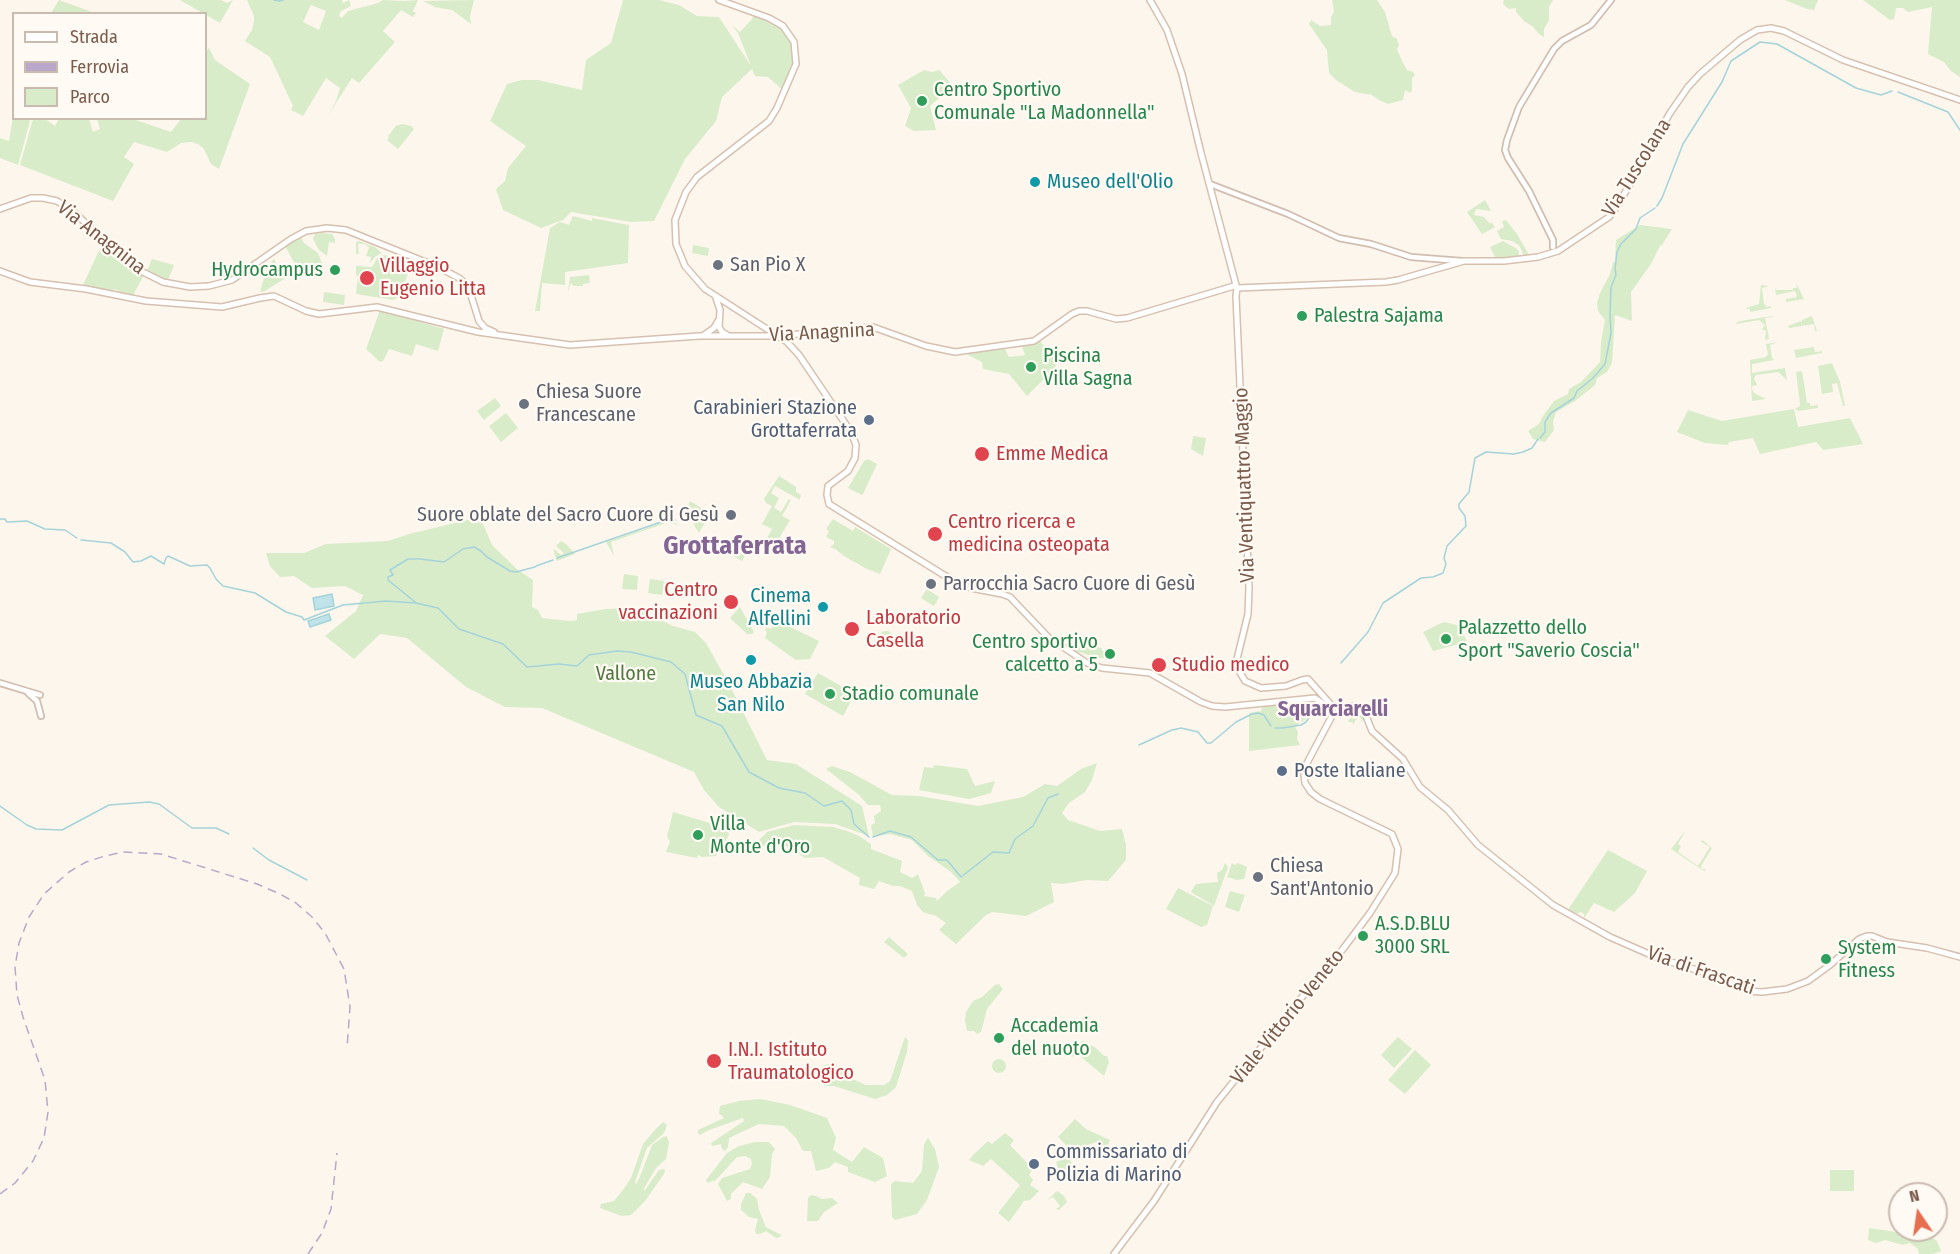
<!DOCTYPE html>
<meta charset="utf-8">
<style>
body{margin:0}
#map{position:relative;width:1960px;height:1254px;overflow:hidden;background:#fdf6ec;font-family:"Fira Sans Condensed",sans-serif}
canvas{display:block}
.legend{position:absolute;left:12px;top:12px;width:195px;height:108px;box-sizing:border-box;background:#fffaf3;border:2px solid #cabbb1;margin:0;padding:8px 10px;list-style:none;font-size:18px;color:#7a5c4d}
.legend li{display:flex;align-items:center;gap:12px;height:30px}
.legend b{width:30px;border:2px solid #cabbb1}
.north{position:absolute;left:1888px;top:1182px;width:60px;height:60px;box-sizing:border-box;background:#fffaf3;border:2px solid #cabbb1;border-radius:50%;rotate:347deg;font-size:16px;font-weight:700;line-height:24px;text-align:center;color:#7a5c4d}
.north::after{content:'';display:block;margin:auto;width:21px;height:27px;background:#e76f51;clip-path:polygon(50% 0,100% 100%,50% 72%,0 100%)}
</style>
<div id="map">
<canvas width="1960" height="1254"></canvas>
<ul class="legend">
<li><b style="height:8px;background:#fff"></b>Strada</li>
<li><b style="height:8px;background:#b9a8c9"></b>Ferrovia</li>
<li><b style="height:16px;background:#d8ecc9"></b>Parco</li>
</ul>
<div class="north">N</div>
</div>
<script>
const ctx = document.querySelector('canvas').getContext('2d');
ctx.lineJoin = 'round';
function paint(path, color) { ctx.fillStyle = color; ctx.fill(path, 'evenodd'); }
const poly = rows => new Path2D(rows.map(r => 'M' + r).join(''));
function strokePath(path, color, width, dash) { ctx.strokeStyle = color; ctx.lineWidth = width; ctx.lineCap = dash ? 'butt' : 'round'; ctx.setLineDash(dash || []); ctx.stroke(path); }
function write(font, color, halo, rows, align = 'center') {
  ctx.font = font + ' "Fira Sans Condensed",sans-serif'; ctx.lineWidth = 4.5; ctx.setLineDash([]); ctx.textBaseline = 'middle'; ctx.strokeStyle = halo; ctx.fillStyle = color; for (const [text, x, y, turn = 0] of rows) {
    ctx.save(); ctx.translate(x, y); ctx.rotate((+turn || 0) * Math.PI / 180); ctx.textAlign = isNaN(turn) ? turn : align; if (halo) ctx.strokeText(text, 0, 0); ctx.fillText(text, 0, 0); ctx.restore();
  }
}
const green = poly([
 [59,0,95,13,51,13],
 [180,0,221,0,227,3,233,0,220,23],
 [247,0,342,0,343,3,349,0,351,6,341,11,339,16,342,18,348,11,378,3,383,0,404,1,418,0,413,11,416,13,413,17,401,10,383,31,395,42,359,83,352,78,327,117,336,101,340,88,326,78,303,116,291,110,293,106,270,57,245,41,252,30,254,21,254,16],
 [311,5,326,11,319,30,303,22],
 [474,0,470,16,471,24,452,10,435,7,423,1],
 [623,0,659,0,679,5,697,16,719,17,751,66,738,33,732,25,740,32,752,19,754,14,776,24,784,30,791,41,794,53,793,69,783,90,768,77,755,76,752,69,722,97,716,121,685,159,654,221,631,222,571,212,563,220,541,228,503,210,496,189,505,181,508,168,526,146,490,121,507,84,522,80,538,80,582,90,586,60,611,43],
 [1332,0,1377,0,1385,12,1392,36,1397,39,1399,45,1397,49,1402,61,1407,70,1413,72,1415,75,1412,78,1412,91,1410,93,1405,90,1403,100,1388,104,1379,100,1372,95,1355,92,1336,80,1329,73,1327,50,1309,24,1311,20,1320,26,1331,25,1331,17,1334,12],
 [1504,0,1553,0,1549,7,1549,20,1544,29,1544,37,1539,34,1532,26,1524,21,1516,12,1516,8,1509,9,1505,6,1503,3],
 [1785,0,1818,0,1814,10,1807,9],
 [1863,0,1960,0,1960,77,1951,71,1944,62,1928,54,1932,7,1908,12,1903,8,1896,8,1894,19,1890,20],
 [209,48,215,60,250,84,219,169,211,164,204,149,198,144,191,142,181,143,167,152,134,142,124,157,134,164,113,201,20,165,33,119,45,119,55,126,59,119,89,119,93,132,100,129,97,119,133,119,171,132,181,119,206,118,206,51],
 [924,70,932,72,939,70,953,86,930,106,936,130,914,131,905,126,911,108,898,85],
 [13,117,26,119,30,121,18,165,0,158,0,138,9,141],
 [402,124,411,126,414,129,398,149,387,140,389,137,388,136,396,126],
 [1485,200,1491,211,1476,209,1474,215,1484,217,1489,223,1492,223,1495,227,1482,234,1467,212],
 [573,216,592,221,592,218,629,225,628,263,565,272,565,285,542,283,540,311,535,311,550,228,560,222,569,225],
 [1506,220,1517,234,1529,255,1524,256,1519,245,1512,241,1501,239,1497,231,1504,227,1502,221],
 [1640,225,1672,229,1662,245,1660,246,1651,264,1631,292,1632,321,1615,315,1612,363,1607,372,1597,378,1595,385,1575,401,1556,412,1553,422,1554,430,1545,442,1533,439,1528,431,1539,424,1543,416,1554,401,1568,394,1569,389,1581,382,1600,362,1601,342,1605,320,1598,311,1597,303,1600,293,1610,274,1613,262,1615,262,1616,240],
 [323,233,332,234,335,239,335,243,329,242,327,256,319,250,313,239,315,234],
 [300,235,304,243,318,253,323,266,305,271,298,270,265,291,260,292,267,268,274,259,283,276,296,266,285,246],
 [359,241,375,247,382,253,376,256,370,263,371,257,366,256,369,247,365,244,358,244,359,254,356,254,356,242],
 [1503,241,1517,249,1519,252,1518,258,1496,259,1490,247],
 [103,242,136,270,136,273,144,275,132,297,114,289,113,291,115,293,83,285],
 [693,245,709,248,708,256,692,253],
 [385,255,411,266,399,297,393,300,356,294,358,276,356,275,356,266,372,267,378,257],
 [152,259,174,265,168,280,147,271],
 [589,275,590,283,583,284,583,286,574,286,571,283,568,292,570,277],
 [1796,283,1804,299,1786,302,1786,299,1797,297,1795,291,1776,295,1775,288,1776,290,1793,290,1793,288,1797,288],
 [1761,285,1769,286,1762,288,1764,304,1767,307,1771,306,1771,308,1750,312,1750,309,1747,309,1746,308,1759,304],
 [324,292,345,295,344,305,323,302],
 [380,310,444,329,438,351,416,344,412,356,389,349,383,361,380,362,366,349],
 [1773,316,1773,317,1765,318,1769,339,1765,340,1766,331,1762,329,1765,325,1759,320,1736,324,1737,322,1746,320],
 [1812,316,1817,331,1815,331,1814,324,1789,328,1788,326,1801,321,1802,323,1802,320],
 [1040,340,1042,344,1053,353,1058,361,1054,369,1027,396,1009,374,983,369,982,362,968,355,969,353,1004,347,1009,357,1025,355,1022,346],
 [1778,342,1770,345,1772,358,1774,360,1752,364,1752,373,1785,368,1787,380,1778,372,1756,375,1754,378,1757,385,1752,386,1752,389,1754,393,1766,399,1752,401,1750,360,1766,357,1768,354,1766,344],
 [1814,347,1815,352,1822,351,1822,353,1796,358,1794,350],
 [1832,363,1840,382,1845,406,1843,406,1837,383,1832,384,1833,392,1822,394,1818,366],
 [1802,371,1807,403,1810,403,1810,406,1818,405,1818,408,1798,411,1795,408,1799,407,1800,404,1796,372],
 [495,398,501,406,484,420,477,411],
 [1794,409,1798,427,1850,418,1863,444,1823,450,1816,442,1760,454,1753,438,1729,442,1728,445,1705,443,1677,432,1688,410,1722,421],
 [506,413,518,428,501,442,489,426],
 [1193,436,1206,438,1203,456,1191,449],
 [868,459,877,464,863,494,862,495,848,488,864,461],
 [779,476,796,487,796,492,801,495,800,498,800,500,775,486,771,493,779,498,774,508,781,512,789,499,791,500,782,516,790,520,775,545,766,540,772,529,762,524,772,506,766,503,764,499],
 [690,501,710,513,699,533,689,517,687,509],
 [480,517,492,545,518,570,533,580,532,607,538,610,542,618,570,621,577,620,577,614,606,609,628,608,641,610,673,626,695,632,706,643,729,684,767,760,796,764,862,806,869,836,835,824,794,822,759,832,719,807,704,790,694,772,542,708,505,707,466,687,407,638,380,634,354,659,325,636,356,611,363,595,345,586,312,588,294,576,280,577,270,566,266,553,304,553,326,544,388,541,409,534],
 [833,519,853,531,855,527,891,549,880,574,865,568,844,556,835,549,830,547,834,544,834,541,826,537,829,531,826,529],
 [670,520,680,526,669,522,611,542,614,556,606,542],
 [561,541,566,544,575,554,557,561,554,553,554,549,561,555,564,553,556,546],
 [740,545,748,550,742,561,728,553,726,550],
 [624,574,638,576,637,590,622,589],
 [650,579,664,581,662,595,648,593],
 [927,589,939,597,934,606,921,598],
 [740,607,754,632,752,634,747,634,730,618],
 [776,620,819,641,810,659,796,660,765,638,767,632,765,630,767,627,771,629],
 [1445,622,1460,626,1467,642,1433,651,1423,632,1439,624],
 '878 639a8 8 0 1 1 16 0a8 8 0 1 1-16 0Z',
 [1077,635,1095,636,1094,647,1102,648,1102,651,1115,652,1114,658,1106,656,1104,658,1097,658,1079,652,1077,655,1071,651],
 [818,673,855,694,843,716,805,694],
 [1300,702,1304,702,1304,706,1312,707,1305,720,1295,726,1298,732,1297,739,1300,745,1249,751,1249,713,1261,711,1263,706,1280,704,1281,706,1300,704],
 [1349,710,1358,711,1365,719,1358,724,1362,720,1359,717,1355,721,1354,724,1353,724,1352,722,1348,722,1350,718,1356,719,1356,717,1349,716,1346,719,1340,713],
 [1097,763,1092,780,1085,792,1069,803,1062,813,1068,820,1100,831,1122,829,1126,845,1126,860,1108,881,1087,880,1063,884,1051,883,1054,902,1026,916,992,912,986,915,956,944,939,930,946,923,936,916,923,912,917,905,912,891,900,886,893,886,879,881,874,889,859,885,860,878,823,857,805,858,781,843,762,846,757,842,767,832,794,825,833,827,847,831,859,836,871,844,871,849,902,861,900,872,912,878,918,874,925,893,924,896,936,898,937,901,947,891,960,882,951,872,928,856,912,840,890,834,873,837,871,825,875,823,874,816,881,811,880,805,868,805,858,794,826,769,832,766,850,772,892,795,919,796,978,806,1023,797,1045,784,1057,786,1081,769],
 [934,765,967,769,975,786,995,781,991,793,969,799,919,790,924,767,933,768],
 [673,812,713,824,715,827,718,827,728,832,729,835,716,856,702,857,698,855,697,858,666,852,670,841,667,837],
 [1686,830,1678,844,1681,846,1678,852,1698,866,1710,847,1701,842,1702,840,1706,843,1712,848,1701,866,1702,869,1706,869,1705,871,1701,869,1671,849],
 [1608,850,1647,871,1635,893,1614,912,1594,903,1584,918,1584,914,1581,912,1576,914,1567,911],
 [1225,863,1228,867,1214,906,1191,892,1196,884,1218,882,1217,873,1222,870],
 [1232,863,1235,865,1238,863,1247,867,1244,879,1237,880,1227,877],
 [1178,888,1213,906,1207,925,1201,927,1166,909],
 [1230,891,1245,895,1239,912,1225,907],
 [889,937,908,954,904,958,884,942],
 [999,984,1003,989,987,1009,981,1032,977,1034,974,1031,967,1031,965,1021,966,1012,973,1001,982,997,995,985],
 [905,1037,908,1040,907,1052,896,1087,887,1095,875,1099,834,1086,825,1086,822,1082,822,1066,828,1064,836,1065,848,1077,866,1085,884,1085,890,1081],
 [1398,1037,1412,1049,1394,1068,1381,1055],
 [1083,1041,1096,1048,1104,1056,1107,1056,1109,1062,1104,1076,1080,1056,1064,1057,1065,1052,1070,1046],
 [1415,1050,1431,1065,1405,1094,1388,1080],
 '992 1066a7 7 0 1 1 14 0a7 7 0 1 1-14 0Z',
 [760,1099,790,1105,827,1118,836,1138,833,1150,852,1162,864,1147,883,1158,887,1176,875,1182,848,1172,848,1167,835,1162,829,1168,816,1171,811,1151,803,1151,796,1138,784,1126,759,1124,729,1138,728,1147,725,1151,722,1149,721,1144,712,1146,711,1143,744,1121,743,1118,709,1130,700,1135,698,1133,698,1130,724,1118,719,1113,720,1106,739,1101],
 [1075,1119,1086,1129,1110,1140,1107,1147,1096,1142,1072,1151,1058,1137],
 [663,1122,667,1125,666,1128,664,1133,647,1148,635,1182,636,1184,639,1179,652,1145,663,1137,667,1136,669,1143,666,1159,656,1168,643,1190,645,1190,659,1170,665,1169,664,1174,645,1201,631,1215,622,1216,600,1208,601,1204,614,1201,623,1190,631,1178,643,1144,653,1132],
 [1005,1133,1014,1140,1010,1145,1033,1169,1029,1175,1033,1180,1030,1185,1039,1191,1030,1200,1024,1201,1009,1222,998,1213,1020,1185,991,1159,983,1166,969,1160,973,1155,988,1141,992,1144],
 [928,1138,935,1149,939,1167,927,1200,917,1214,895,1220,892,1217,891,1184,895,1181,913,1183,922,1171,924,1144],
 [755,1142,769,1142,775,1149,772,1154,770,1177,762,1189,743,1182,731,1194,731,1199,727,1201,718,1184,722,1178,750,1169,752,1164,751,1159,745,1156,737,1157,716,1180,707,1183,706,1180,727,1153,739,1146],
 [1069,1157,1076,1173,1067,1176,1067,1174,1064,1175,1062,1172,1059,1171,1056,1162],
 [1830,1170,1854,1170,1854,1191,1830,1191],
 [1057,1191,1064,1196,1067,1202,1059,1210,1056,1209,1060,1206,1053,1197,1047,1200],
 [746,1193,750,1193,757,1199,759,1210,766,1227,781,1235,780,1237,776,1238,766,1231,760,1234,756,1234,755,1230,758,1219,749,1217,741,1210,741,1204],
 [811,1195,816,1196,822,1199,832,1198,838,1203,824,1212,818,1221,807,1221,808,1198],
 [1869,1228,1896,1232,1900,1230,1928,1230,1927,1234,1937,1241,1941,1251,1933,1254,1919,1254,1918,1249,1910,1243,1903,1245,1885,1240,1876,1243,1868,1240]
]);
const water = poly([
 [332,594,334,606,315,610,313,598,332,594],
 [329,614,331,620,310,627,308,621,329,614]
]);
const stream = poly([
 [274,0,279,1,283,0],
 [1898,92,1948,112,1960,130],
 [1657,206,1662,198,1683,144,1722,82,1731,61,1760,42,1777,44,1856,88,1881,95,1892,91],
 [1540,438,1545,432,1545,422,1551,413,1574,398,1577,391,1593,378,1605,364,1611,333,1610,316,1611,287,1616,275,1615,269,1617,252,1621,244,1636,229,1640,218,1655,208],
 [0,519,5,519,7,522,27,521,45,529,65,530,77,538],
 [81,540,111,543,125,552,133,562,141,561,151,556,164,564,166,558,168,556,190,566,207,565,210,568,216,579,223,586,255,593,286,612,302,617,304,620,343,605,386,601,416,603,438,608,459,629,503,644,527,667,559,664,577,666,589,655,617,651,631,652,671,662,685,674,696,715,722,726,749,772,779,788,805,793,824,806,842,801,851,810,854,824,869,837],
 [557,558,661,522,671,519,675,520],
 [536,566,553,560],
 [415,602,388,580,388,577,393,575,390,570,408,559,420,559,444,562,463,549,474,547,481,551,487,557,510,571,516,572,535,567],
 [1341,663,1368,632,1383,603,1421,578,1433,577,1443,573,1446,564,1444,558,1447,546,1466,526,1465,516,1459,508,1459,504,1469,492,1475,458,1486,452,1514,454,1523,452,1532,448,1538,439],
 [1275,728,1282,728,1301,725,1306,722,1315,709],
 [1139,745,1172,730,1181,728,1198,732,1207,743,1211,743,1236,722,1252,714,1258,713,1264,715,1271,726],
 [0,806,27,825,36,829,62,830,109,805,149,802,159,804,192,828,216,828,229,834],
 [873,837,890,831,911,837,938,860,947,860,961,877,993,852,1009,853,1015,839,1033,826,1048,798,1058,794],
 [253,848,269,860,307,880]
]);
const tertiary = poly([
 [1210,184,1288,214,1339,238,1371,244,1411,257,1462,261],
 [1553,247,1553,240,1529,191,1508,158,1505,150,1507,140,1519,107,1554,49,1562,41,1591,25,1611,0],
 [0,683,40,695],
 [28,693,37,701,41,716]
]);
const secondary = poly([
 [719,0,769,18,783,26,794,42,796,64,777,108,769,121,697,177,686,192,675,220,676,244,685,266,705,289,787,342,799,355,851,432,856,445,855,458,848,471,828,486,827,495,829,504,960,585,971,588,1002,594,1010,597,1048,637,1087,663,1102,668,1150,673,1201,702,1212,706,1225,707,1315,698,1329,708],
 [1150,0,1167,30,1182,74,1201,153,1236,285],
 [0,209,31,198,43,198,57,201,75,213,121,257,139,270,163,282,190,287,209,286,232,280,291,239,306,231,327,228,346,230,438,267,459,278,466,284,470,292,479,321,485,328,494,332],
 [0,271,30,282,86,289,146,301,222,307,260,298,274,296,306,311,319,314,377,307,478,332,570,345,699,336,778,336,873,327,926,346,955,352,1034,341,1072,314,1079,311,1087,311,1116,319,1127,318,1234,286],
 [1237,288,1386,282,1398,280,1464,261,1504,261,1538,257,1558,251,1609,217,1618,205,1670,113,1688,87,1700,74,1740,40,1757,30,1771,28,1784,31,1843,60,1960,100],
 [1237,288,1236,296,1249,588,1248,614,1237,659,1238,669,1245,681,1261,688,1286,686,1302,680,1308,679,1332,706],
 [716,298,720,310,719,327,722,332,727,335],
 [704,335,714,328,718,321],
 [1338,709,1352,706,1364,711,1372,731,1403,759,1420,787,1448,810,1478,845,1553,905,1610,937,1658,958,1716,976,1748,991,1762,992,1787,989,1808,981,1830,965,1859,939,1867,936,1872,936,1887,942,1927,948,1960,957],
 [1114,1254,1154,1201,1217,1102,1311,986,1343,949,1370,913,1395,873,1398,849,1392,834,1320,799,1311,792,1305,783,1304,775,1307,763,1333,714]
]);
const rail = poly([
 [0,1194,15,1183,33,1161,44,1138,48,1112,45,1080,23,1017,17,995,15,967,19,943,29,917,44,894,69,872,86,862,105,856,124,852,161,854,257,884,280,894,296,903,312,917,325,933,344,969,350,1007,347,1048],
 [308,1254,322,1233,331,1209,337,1153]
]);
const markers = [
 [922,101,6,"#2e9e5b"],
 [1035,182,6,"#0f9aa8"],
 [718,265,6,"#6b7280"],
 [335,270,6,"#2e9e5b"],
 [367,278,8,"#e0444e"],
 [1302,316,6,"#2e9e5b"],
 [1031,367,6,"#2e9e5b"],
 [524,404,6,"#6b7280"],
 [869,420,6,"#5c6f8a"],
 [982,454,8,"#e0444e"],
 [731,515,6,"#6b7280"],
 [935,534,8,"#e0444e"],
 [931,584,6,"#6b7280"],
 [731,602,8,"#e0444e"],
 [823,607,6,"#0f9aa8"],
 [852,629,8,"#e0444e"],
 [1446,639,6,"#2e9e5b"],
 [1110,654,6,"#2e9e5b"],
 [751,660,6,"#0f9aa8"],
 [1159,665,8,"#e0444e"],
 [830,694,6,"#2e9e5b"],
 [1282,771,6,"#5c6f8a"],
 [698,835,6,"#2e9e5b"],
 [1258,877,6,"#6b7280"],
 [1363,936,6,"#2e9e5b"],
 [1826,959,6,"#2e9e5b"],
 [999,1038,6,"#2e9e5b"],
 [714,1061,8,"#e0444e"],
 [1034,1164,6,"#5c6f8a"]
];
const leisureNames = [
 ["Centro Sportivo",934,90],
 ["Comunale \"La Madonnella\"",934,113],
 ["Hydrocampus",323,270,"right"],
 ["Palestra Sajama",1314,316],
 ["Piscina",1043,356],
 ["Villa Sagna",1043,379],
 ["Palazzetto dello",1458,628],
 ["Sport \"Saverio Coscia\"",1458,651],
 ["Centro sportivo",1098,642,"right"],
 ["calcetto a 5",1098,665,"right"],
 ["Stadio comunale",842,694],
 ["Villa",710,824],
 ["Monte d'Oro",710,847],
 ["A.S.D.BLU",1375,924],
 ["3000 SRL",1375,947],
 ["System",1838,948],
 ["Fitness",1838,971],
 ["Accademia",1011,1026],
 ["del nuoto",1011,1049]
];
const streetNames = [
 ["Via Tuscolana",1637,168,-58],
 ["Via Anagnina",101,238,38],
 ["Via Anagnina",822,333,-3],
 ["Via Ventiquattro Maggio",1245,485,-92],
 ["Via di Frascati",1701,971,19],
 ["Viale Vittorio Veneto",1288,1017,-51]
];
const cultureNames = [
 ["Museo dell'Olio",1047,182],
 ["Cinema",811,596,"right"],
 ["Alfellini",811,619,"right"],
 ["Museo Abbazia",751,682,"center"],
 ["San Nilo",751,705,"center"]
];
const worshipNames = [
 ["San Pio X",730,265],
 ["Chiesa Suore",536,392],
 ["Francescane",536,415],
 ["Suore oblate del Sacro Cuore di Gesù",719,515,"right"],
 ["Parrocchia Sacro Cuore di Gesù",943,584],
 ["Chiesa",1270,866],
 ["Sant'Antonio",1270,889]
];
const healthNames = [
 ["Villaggio",380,266],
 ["Eugenio Litta",380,289],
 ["Emme Medica",996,454],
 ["Centro ricerca e",948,522],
 ["medicina osteopata",948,545],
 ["Centro",718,590,"right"],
 ["vaccinazioni",718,613,"right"],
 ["Laboratorio",866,618],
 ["Casella",866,641],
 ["Studio medico",1172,665],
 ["I.N.I. Istituto",728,1050],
 ["Traumatologico",728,1073]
];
const serviceNames = [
 ["Carabinieri Stazione",857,408,"right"],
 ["Grottaferrata",857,431,"right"],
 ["Poste Italiane",1294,771],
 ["Commissariato di",1046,1152],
 ["Polizia di Marino",1046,1175]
];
const parkNames = [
 ["Vallone",626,674]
];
const neighbourhoodNames = [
 ["Squarciarelli",1333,710]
];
const districtNames = [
 ["Grottaferrata",735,547]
];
paint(green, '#d8ecc9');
paint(water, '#bfe3e8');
strokePath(water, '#a5d3da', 1.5);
strokePath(stream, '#a5d3da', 1.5);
strokePath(tertiary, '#d1beb0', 8);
strokePath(secondary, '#d6c0b0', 8);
strokePath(tertiary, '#fff', 4.5);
strokePath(secondary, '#fff', 5);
strokePath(rail, '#b9a8c9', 1.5, [9, 6]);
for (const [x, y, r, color] of markers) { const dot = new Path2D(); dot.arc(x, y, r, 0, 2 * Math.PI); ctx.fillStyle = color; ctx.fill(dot); strokePath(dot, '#fffaf3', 2); }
write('20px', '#27864d', '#fffaf3', leisureNames, 'left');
write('20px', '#7a5c4d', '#fffaf3', streetNames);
write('20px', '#0d838f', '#fffaf3', cultureNames, 'left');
write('20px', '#5b616d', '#fffaf3', worshipNames, 'left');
write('20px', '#be3a42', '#fffaf3', healthNames, 'left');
write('20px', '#4e5e75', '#fffaf3', serviceNames, 'left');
write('20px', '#537a41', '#fffaf3', parkNames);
write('bold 21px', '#846695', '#fffaf3', neighbourhoodNames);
write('bold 26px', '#846695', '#fffaf3', districtNames);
</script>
